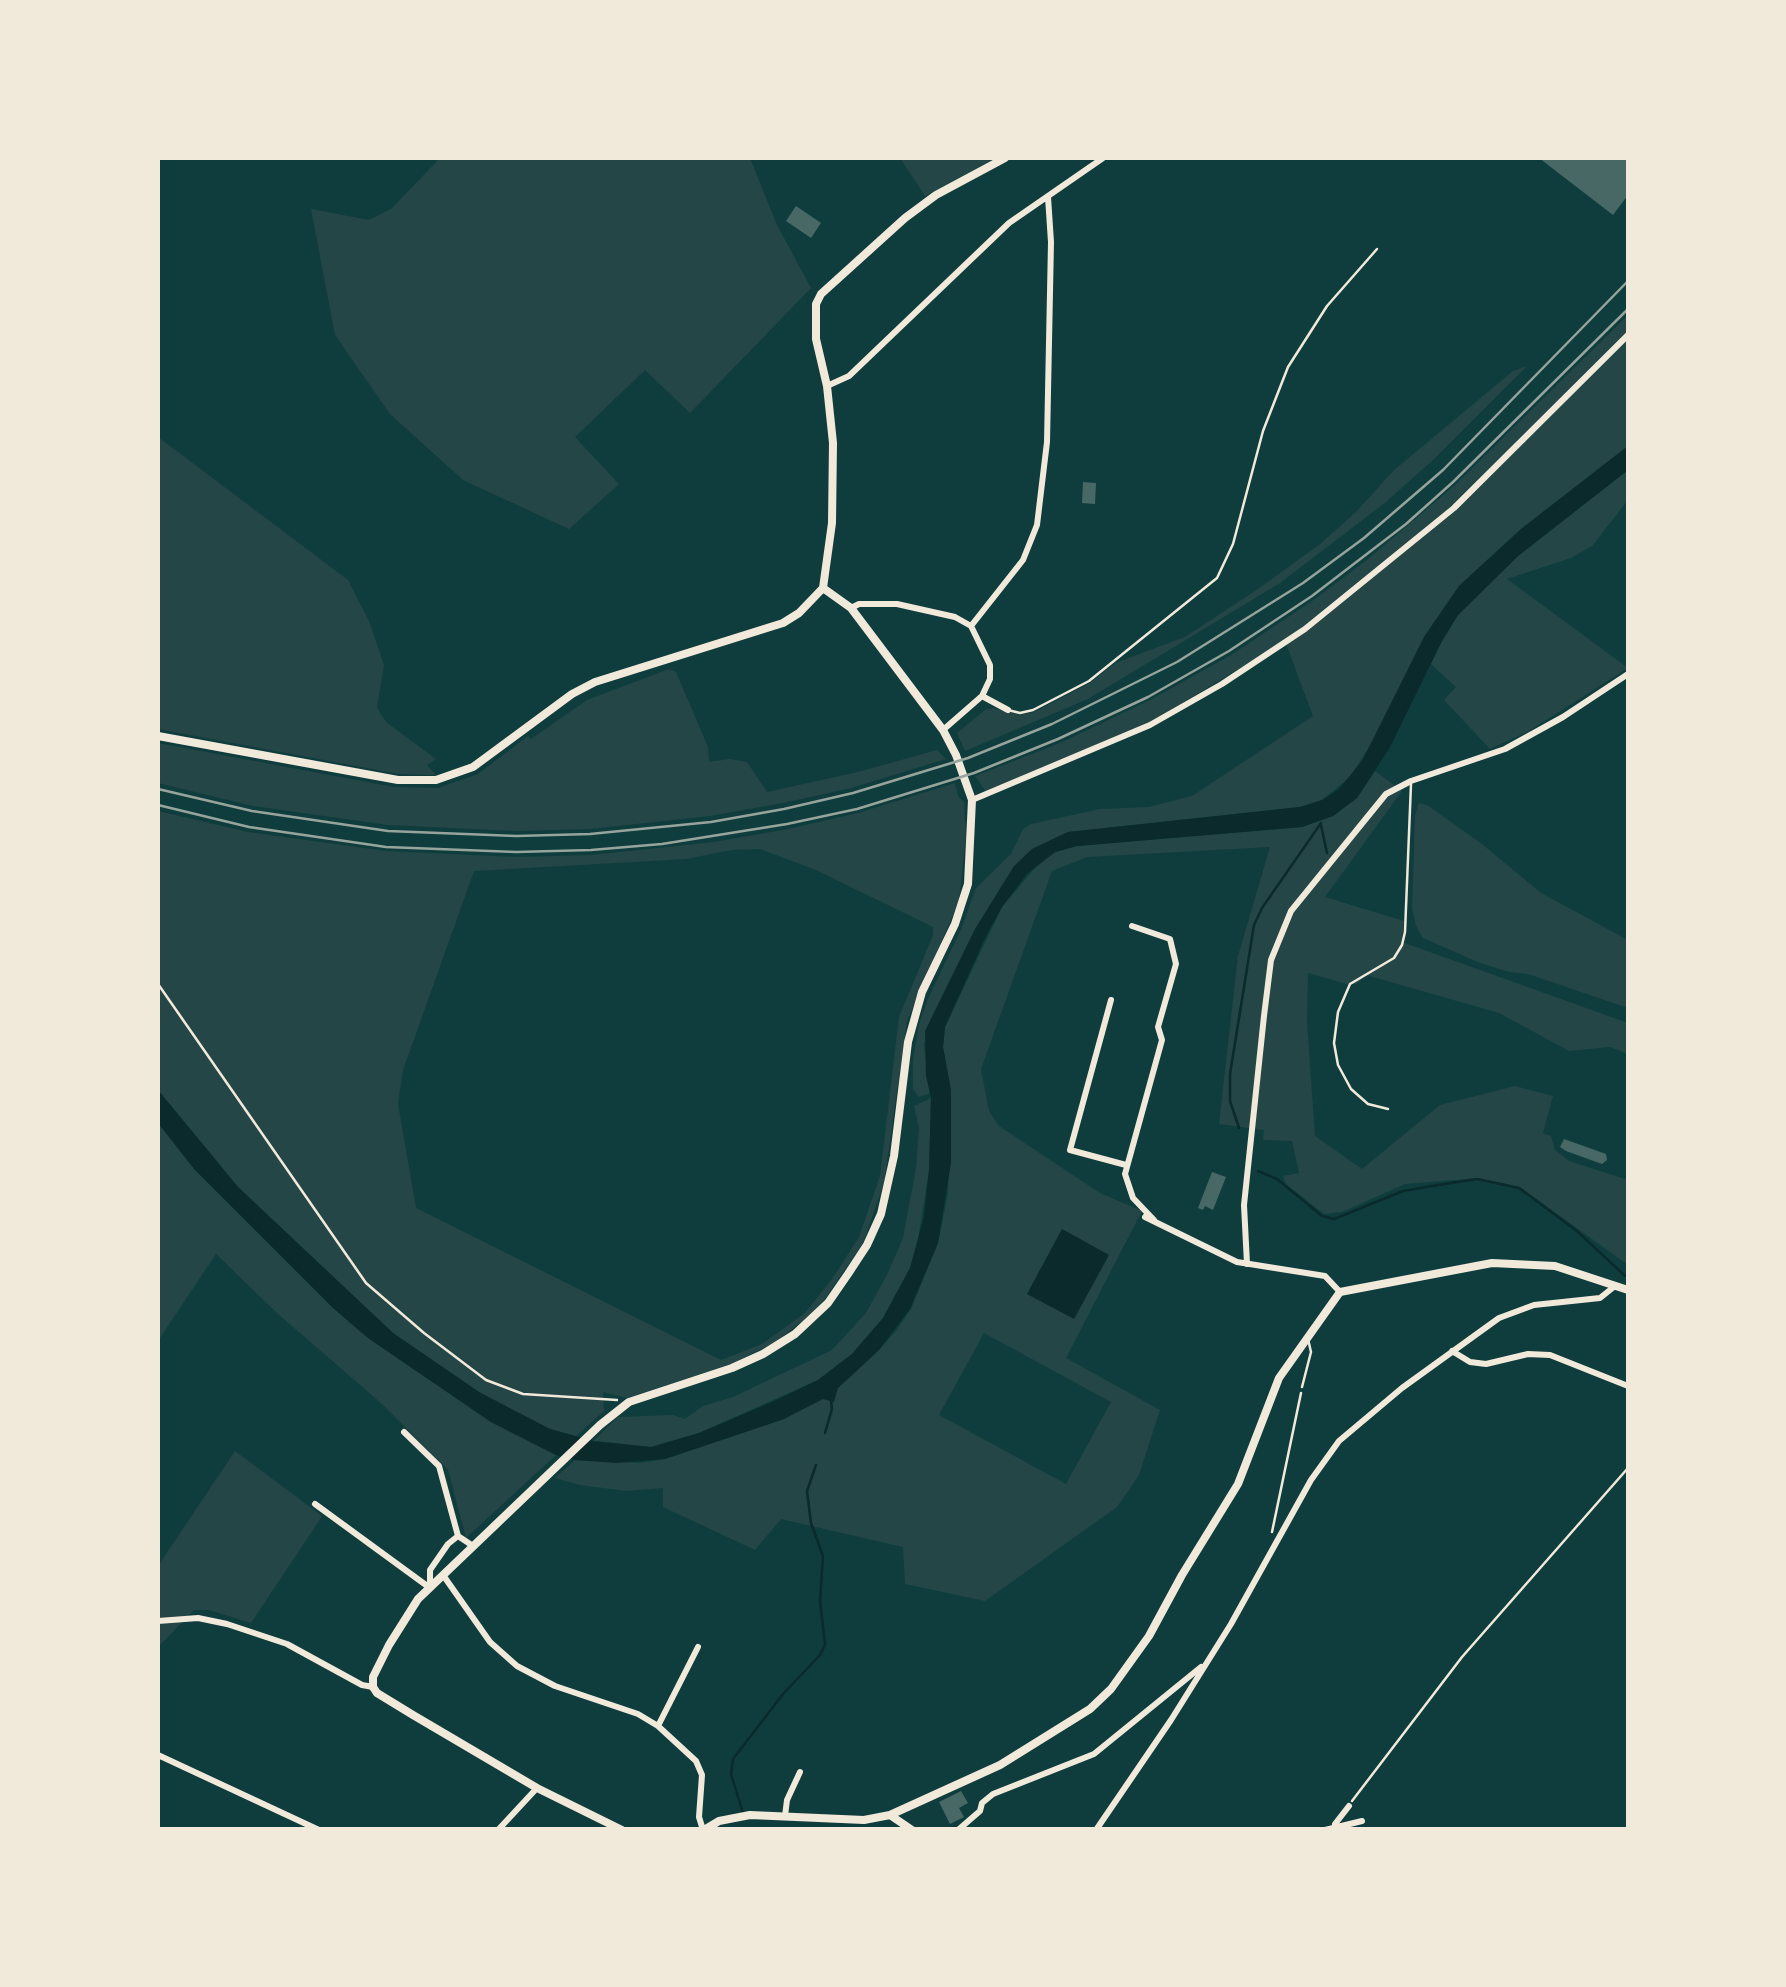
<!DOCTYPE html>
<style>
body{margin:0}
#map{position:relative;width:1786px;height:1987px;overflow:hidden;background:#0f3d3e;font-family:"Varela Round",sans-serif}
canvas{display:block}
.frame{position:absolute;inset:0;border:160px solid #f1e9da;pointer-events:none}
</style>
<div id="map">
<canvas width="1786" height="1987"></canvas>
<div class="frame"></div>
</div>
<script>
const ctx = document.querySelector('canvas').getContext('2d');
ctx.lineJoin = 'round';
function paint(path, color) { ctx.fillStyle = color; ctx.fill(path, 'evenodd'); }
const poly = rows => new Path2D(rows.map(r => 'M' + r).join(''));
function strokePath(path, color, width, dash) { ctx.strokeStyle = color; ctx.lineWidth = width; ctx.lineCap = dash ? 'butt' : 'round'; ctx.setLineDash(dash || []); ctx.stroke(path); }
const green = poly([
 [440,158,750,158,777,225,811,288,690,413,645,370,575,437,619,484,569,529,463,480,390,414,335,335,311,209,369,220,391,209],
 [900,158,995,158,925,196],
 [1628,315,1628,446,1521,529,1459,586,1424,637,1377,735,1350,777,1322,800,1300,807,1068,832,1032,849,924,1044,930,1093,919,1097,913,1089,913,1060,919,1024,927,1001,962,927,976,888,1011,854,1023,829,1031,824,1100,809,1149,807,1192,796,1313,716,1285,641,1149,723,986,792,975,776,1060,743,1150,700,1231,655,1315,599,1368,559,1455,485],
 [1527,366,1434,459,1386,502,1280,583,1088,699,965,751,957,733,985,710,993,708,1020,715,1034,712,1090,683,1115,663,1185,637,1258,589,1320,544,1356,512,1393,471,1513,371],
 [158,437,348,580,369,621,384,665,377,708,386,722,436,759,427,765,436,775,399,774,158,729],
 [1628,470,1628,500,1592,546,1571,558,1507,579,1628,668,1529,731,1490,749,1444,700,1456,687,1431,664,1442,641,1458,615,1518,556],
 [669,669,676,672,708,747,709,762,729,759,747,762,767,792,858,772,937,750,946,759,851,788,783,803,710,816,590,829,516,831,388,825,253,806,158,783,158,743,394,787,438,788,478,774,528,736,531,739,587,700],
 [1375,771,1402,791,1325,897,1404,921,1402,942,1628,1023,1628,1054,1610,1047,1569,1051,1499,1013,1366,975,1357,984,1347,984,1308,973,1307,1022,1315,1136,1362,1169,1440,1105,1515,1086,1553,1096,1543,1133,1551,1136,1555,1150,1569,1161,1628,1180,1628,1265,1520,1187,1478,1178,1405,1184,1342,1212,1324,1214,1286,1184,1283,1176,1299,1173,1292,1141,1263,1140,1264,1130,1219,1124,1238,956,1270,847,1087,857,1052,871,981,1069,989,1111,999,1126,1100,1193,1142,1211,1066,1358,1160,1410,1139,1475,1117,1507,985,1601,905,1584,903,1547,781,1519,755,1550,663,1507,663,1488,626,1491,580,1485,555,1478,575,1460,639,1463,665,1459,784,1419,838,1388,879,1350,896,1331,911,1309,938,1243,948,1194,951,1090,943,1047,945,1027,1002,907,1040,862,1056,852,1077,846,1302,827,1333,816,1357,798],
 [984,1333,1111,1402,1066,1484,939,1415],
 [955,783,958,796,964,802,966,837,959,901,907,1021,884,1183,863,1243,824,1300,809,1316,775,1342,731,1364,627,1398,603,1392,604,1411,576,1436,550,1429,521,1415,479,1392,393,1333,238,1187,158,1090,158,811,248,832,386,851,516,857,591,855,714,842,788,829,858,813],
 [760,849,816,870,933,927,933,935,899,1017,880,1176,859,1237,832,1279,805,1313,762,1344,721,1360,416,1208,398,1104,403,1070,474,871,686,859,732,850],
 [1419,803,1427,805,1482,844,1541,893,1628,940,1628,1008,1528,974,1509,972,1480,963,1423,938,1416,926,1412,908,1415,815],
 [931,1098,929,1170,917,1246,910,1268,883,1318,852,1354,818,1380,699,1433,651,1447,593,1441,618,1417,673,1415,685,1419,703,1406,733,1397,832,1350,866,1313,888,1273,903,1238,916,1168,919,1128,914,1106],
 [158,1123,195,1170,333,1308,368,1338,491,1422,556,1455,466,1538,448,1470,381,1403,278,1314,216,1254,158,1341],
 [235,1451,322,1516,251,1623,209,1610,194,1610,158,1647,158,1566]
]);
const water = poly([
 [1628,446,1628,470,1518,556,1458,615,1442,641,1389,749,1357,798,1333,816,1302,827,1077,846,1055,852,1027,874,1002,907,986,936,945,1027,943,1047,951,1090,951,1163,938,1243,910,1309,879,1350,838,1388,834,1402,823,1399,784,1419,665,1459,616,1463,575,1460,556,1455,491,1422,368,1338,333,1308,195,1170,158,1123,158,1090,238,1187,393,1333,479,1392,550,1429,593,1441,651,1447,699,1433,772,1402,818,1380,852,1354,883,1318,910,1268,924,1216,929,1170,931,1098,926,1076,925,1031,975,929,1014,866,1032,849,1068,832,1300,807,1322,800,1339,789,1362,761,1424,637,1459,586,1521,529],
 [1062,1229,1109,1255,1074,1319,1027,1294]
]);
const stream = poly([
 [1321,825,1327,853],
 [1239,1128,1230,1101,1230,1074,1254,925,1262,908,1321,823],
 [1258,1171,1277,1179,1322,1216,1334,1219,1403,1191,1438,1185,1477,1179,1519,1188,1577,1231,1625,1276],
 [825,1433,832,1409,831,1400],
 [743,1813,731,1774,733,1759,783,1694,820,1655,825,1645,820,1601,823,1556,811,1523,807,1491,816,1465]
]);
const building = poly([
 [1539,158,1628,158,1628,195,1613,215],
 [796,206,821,223,811,238,786,221],
 [1083,482,1096,483,1095,504,1082,503],
 [1564,1139,1606,1154,1607,1160,1602,1164,1566,1151,1560,1147],
 [1212,1172,1226,1177,1213,1210,1205,1206,1203,1210,1198,1208],
 [961,1791,968,1803,959,1808,964,1817,950,1824,939,1802]
]);
const path = poly([
 [158,984,366,1283,424,1333,486,1380,523,1394,617,1400],
 [1272,1532,1301,1393],
 [1352,1801,1462,1657,1628,1468]
]);
const service = poly([
 [1008,710,1020,713,1033,710,1089,681,1217,578,1233,544,1263,431,1288,367,1327,306,1377,249],
 [1388,1109,1368,1104,1351,1089,1338,1065,1334,1043,1338,1012,1350,984,1394,958,1402,945,1405,932,1411,784],
 [1302,1387,1311,1352,1308,1339]
]);
const minor = poly([
 [827,386,849,376,1009,223,1103,158],
 [851,608,859,604,897,604,955,617,971,626,990,665,990,679,982,696,943,730],
 [971,626,1023,560,1037,525,1047,442,1051,242,1048,197],
 [982,696,1008,710],
 [972,800,1150,725,1222,684,1305,629,1454,508,1628,335],
 [1132,926,1170,939,1176,964,1158,1027,1162,1040,1125,1174,1133,1198,1154,1220],
 [1111,1000,1070,1150,1126,1165],
 [1145,1217,1237,1262,1325,1276,1340,1292],
 [1247,1264,1244,1205,1264,1016,1271,960,1291,911,1386,794,1411,781,1505,749,1563,717,1628,674],
 [1452,1351,1470,1362,1486,1364,1528,1354,1550,1355,1628,1386],
 [404,1432,439,1466,458,1536],
 [315,1504,430,1588],
 [443,1575,490,1642,517,1666,555,1686,638,1714,658,1726,696,1761,702,1775,699,1817,703,1830],
 [430,1586,430,1570,448,1544,458,1536,473,1546],
 [158,1621,198,1618,227,1624,287,1644,362,1685,373,1687],
 [658,1726,698,1647],
 [158,1755,319,1830],
 [785,1816,787,1800,800,1772],
 [1335,1824,1349,1806],
 [498,1830,537,1788],
 [958,1830,980,1811,982,1803,993,1794,1094,1754,1201,1667],
 [1096,1830,1171,1720,1231,1624,1311,1480,1339,1441,1402,1388,1499,1318,1534,1305,1600,1298,1615,1286],
 [1325,1830,1362,1821]
]);
const tertiary = poly([
 [158,736,398,780,436,780,473,767,572,694,595,682,783,623,799,613,823,588,832,523,833,443,827,386,816,339,816,304,821,294,905,218,936,195,1005,158],
 [890,1815,912,1830],
 [622,1830,537,1788,413,1715,377,1693,373,1687,373,1677,389,1645,418,1599,600,1425,629,1402,732,1368,763,1354,795,1334,828,1303,848,1274,867,1245,881,1214,894,1156,908,1042,922,992,955,924,968,884,972,800,956,755,943,730,851,608,823,588],
 [704,1830,719,1821,750,1815,864,1820,890,1815,1000,1765,1090,1709,1111,1689,1149,1636,1182,1575,1238,1484,1279,1378,1340,1292,1492,1263,1555,1266,1628,1290]
]);
const rail = poly([
 [158,789,252,811,388,831,516,836,590,834,711,822,784,809,853,793,968,758,1052,724,1177,662,1303,583,1364,538,1443,470,1628,281],
 [158,805,249,827,386,847,516,852,591,850,662,844,787,824,857,809,974,773,1058,739,1148,697,1229,651,1312,596,1406,524,1453,482,1628,309]
]);
paint(green, '#244646');
paint(water, '#0a2a2b');
strokePath(stream, '#0a2a2b', 2.5);
paint(building, '#486865');
strokePath(path, '#f1e9da', 2.5);
strokePath(service, '#f1e9da', 2.5);
strokePath(minor, '#f1e9da', 6);
strokePath(tertiary, '#f1e9da', 8);
strokePath(rail, '#97a49c', 2.5);
</script>
